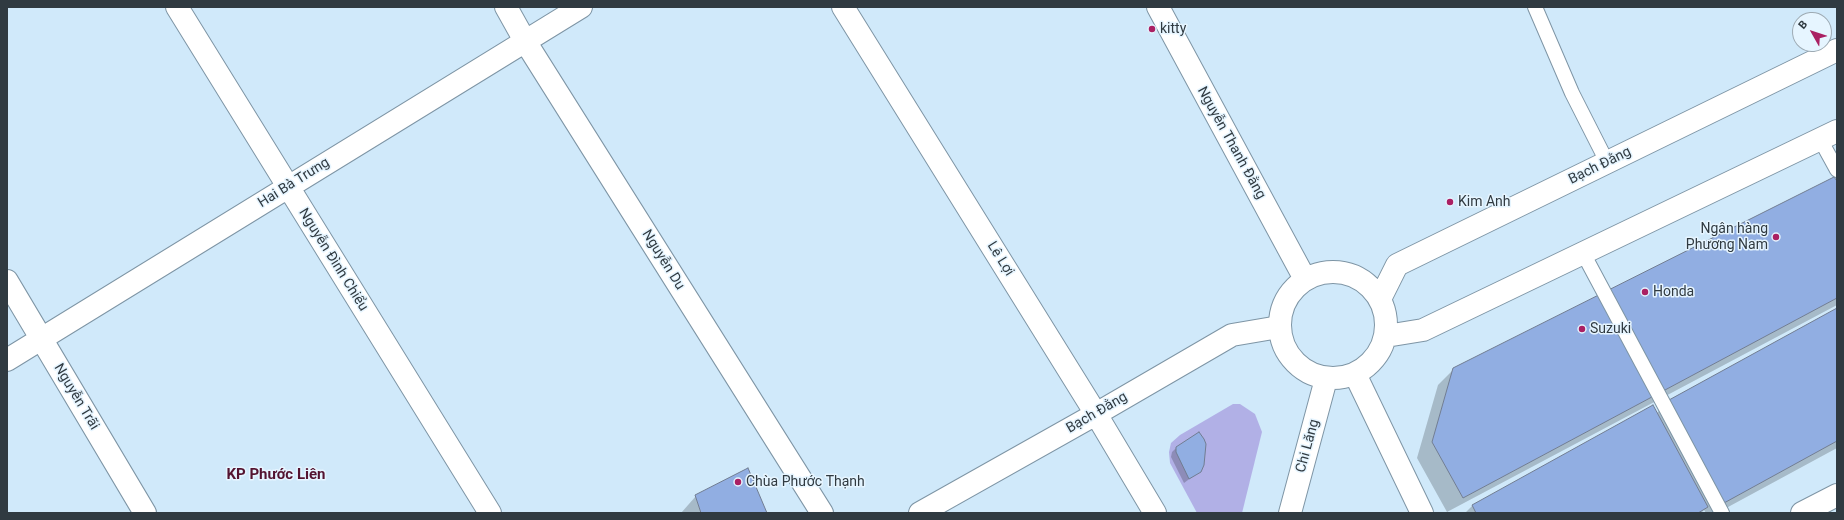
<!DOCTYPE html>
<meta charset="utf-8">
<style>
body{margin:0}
#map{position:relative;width:1844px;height:520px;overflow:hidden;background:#d0e9fa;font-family:Roboto,sans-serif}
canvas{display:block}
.frame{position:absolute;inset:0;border:8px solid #303a41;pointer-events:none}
.north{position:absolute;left:1792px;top:12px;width:40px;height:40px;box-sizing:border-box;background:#e6f5ff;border:1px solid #9daab3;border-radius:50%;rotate:309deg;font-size:11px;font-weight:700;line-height:16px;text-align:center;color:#303a41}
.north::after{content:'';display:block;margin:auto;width:14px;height:18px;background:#aa2063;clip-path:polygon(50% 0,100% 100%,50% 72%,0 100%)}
</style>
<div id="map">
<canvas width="1844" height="520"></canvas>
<div class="frame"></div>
<div class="north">B</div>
</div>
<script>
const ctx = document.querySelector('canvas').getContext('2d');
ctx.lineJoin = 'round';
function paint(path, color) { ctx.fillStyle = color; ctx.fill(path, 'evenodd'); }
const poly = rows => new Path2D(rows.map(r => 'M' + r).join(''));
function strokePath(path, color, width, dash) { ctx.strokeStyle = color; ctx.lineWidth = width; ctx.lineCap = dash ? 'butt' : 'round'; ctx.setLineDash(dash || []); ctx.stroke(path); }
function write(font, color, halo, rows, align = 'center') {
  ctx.font = font + ' Roboto,sans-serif'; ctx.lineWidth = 3; ctx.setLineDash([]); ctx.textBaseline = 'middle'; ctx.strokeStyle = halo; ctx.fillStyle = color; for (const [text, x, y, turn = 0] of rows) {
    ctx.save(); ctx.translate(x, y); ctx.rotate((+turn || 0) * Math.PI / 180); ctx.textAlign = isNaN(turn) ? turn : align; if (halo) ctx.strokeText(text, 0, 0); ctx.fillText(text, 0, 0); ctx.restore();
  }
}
const green = poly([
 [1233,404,1240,404,1255,414,1262,432,1242,513,1197,513,1170,463,1169,452,1171,443,1180,435]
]);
const shadow = poly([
 [1837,180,1837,305,1447,512,1417,458,1438,385,1454,369],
 [1837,309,1837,448,1717,513,1706,513,1704,510,1701,513,1465,513,1472,506,1656,414,1669,400],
 [1177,447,1200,471,1184,483,1171,457,1172,452],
 [696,496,766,513,681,513]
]);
const building = poly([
 [1834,177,1837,181,1837,298,1463,498,1432,442,1453,368,1834,177],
 [1837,308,1837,441,1724,503,1669,400,1837,308],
 [1653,405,1708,507,1698,513,1476,513,1472,505,1653,405],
 [1199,432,1204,439,1206,444,1204,465,1201,472,1189,479,1176,452,1176,447,1199,432],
 [748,468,767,513,701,513,695,495,748,468]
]);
const lane = poly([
 [1535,7,1572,93,1607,162],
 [1820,139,1837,170],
 [1583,253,1722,513]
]);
const street = poly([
 [177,7,490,513],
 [506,7,525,41,822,513],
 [843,7,1096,414,1155,513],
 [7,281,145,513],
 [7,360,581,7],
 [920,513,1096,414,1232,335,1279,327],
 [1802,513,1837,495]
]);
const secondary = poly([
 [1158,7,1305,279],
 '1280 325a53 53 0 1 1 106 0a53 53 0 1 1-106 0Z',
 [1380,299,1397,265,1837,50],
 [1386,336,1423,330,1837,131],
 [1355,374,1422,513],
 [1290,513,1326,379]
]);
const markers = [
 [1152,29,4,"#aa2063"],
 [1450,202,4,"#aa2063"],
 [1776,237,4,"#aa2063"],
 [1645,292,4,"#aa2063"],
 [1582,329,4,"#aa2063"],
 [738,482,4,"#aa2063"]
];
const poiNames = [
 ["kitty",1160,29],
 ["Kim Anh",1458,202],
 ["Ngân hàng",1768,229,"right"],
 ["Phương Nam",1768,245,"right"],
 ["Honda",1653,292],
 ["Suzuki",1590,329],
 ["Chùa Phước Thạnh",746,482]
];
const streetNames = [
 ["Nguyễn Thanh Đằng",1231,143,61],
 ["Bạch Đằng",1600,166,-26],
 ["Hai Bà Trưng",294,183,-32],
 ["Lê Lợi",1000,259,58],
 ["Nguyễn Đình Chiểu",333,260,58],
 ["Nguyễn Du",663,260,58],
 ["Nguyễn Trãi",76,397,59],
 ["Bạch Đằng",1097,413,-30],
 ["Chi Lăng",1308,446,-75]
];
const neighbourhoodNames = [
 ["KP Phước Liên",276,475]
];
paint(green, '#b1b0e6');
paint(shadow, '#0003');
paint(building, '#91aee2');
strokePath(building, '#717d92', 1);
strokePath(lane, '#7e95a5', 16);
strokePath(street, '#7e95a5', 24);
strokePath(secondary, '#7e95a5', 24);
strokePath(lane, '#fff', 14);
strokePath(street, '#fff', 22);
strokePath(secondary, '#fff', 22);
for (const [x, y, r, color] of markers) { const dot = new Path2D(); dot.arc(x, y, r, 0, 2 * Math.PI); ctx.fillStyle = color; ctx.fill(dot); strokePath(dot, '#e6f5ff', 1.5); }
write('14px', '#303a41', '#e6f5ff', poiNames, 'left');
write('14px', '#303a41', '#e6f5ff', streetNames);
write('bold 15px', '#541330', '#e6f5ff', neighbourhoodNames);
</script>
